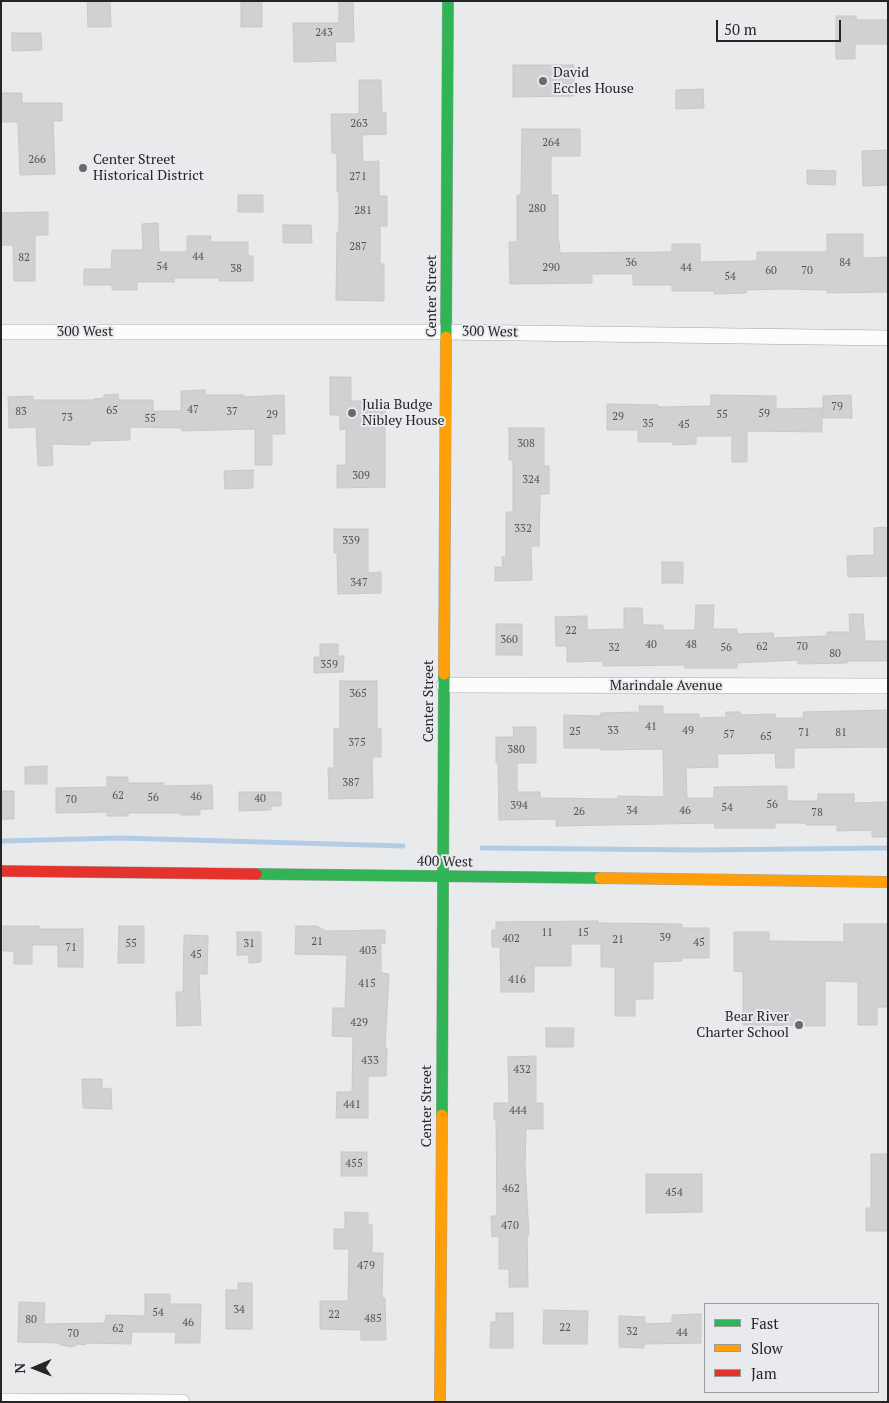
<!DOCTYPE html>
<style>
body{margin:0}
#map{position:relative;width:889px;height:1403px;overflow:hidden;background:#e9eaec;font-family:"PT Serif",serif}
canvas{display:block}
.frame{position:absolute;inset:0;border:2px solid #242526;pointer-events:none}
.legend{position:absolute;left:704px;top:1303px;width:175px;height:90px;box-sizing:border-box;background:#e8eaed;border:1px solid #9a9b9d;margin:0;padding:6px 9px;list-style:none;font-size:15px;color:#242526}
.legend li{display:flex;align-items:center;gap:10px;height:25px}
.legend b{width:25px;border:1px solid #9a9b9d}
.north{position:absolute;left:10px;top:1343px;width:50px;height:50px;-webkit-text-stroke:4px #e8eaed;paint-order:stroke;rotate:269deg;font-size:14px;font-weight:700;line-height:20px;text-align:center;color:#242526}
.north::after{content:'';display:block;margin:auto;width:18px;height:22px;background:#242526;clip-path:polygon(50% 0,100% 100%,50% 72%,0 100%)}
.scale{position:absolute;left:716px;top:20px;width:125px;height:22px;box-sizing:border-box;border:2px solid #242526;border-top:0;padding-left:6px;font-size:15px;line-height:18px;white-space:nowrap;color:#242526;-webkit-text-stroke:4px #e8eaed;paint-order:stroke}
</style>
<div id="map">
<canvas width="889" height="1403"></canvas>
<div class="frame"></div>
<ul class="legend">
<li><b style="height:6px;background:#30b455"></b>Fast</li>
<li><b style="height:6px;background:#ff9f0a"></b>Slow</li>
<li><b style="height:6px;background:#e5322d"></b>Jam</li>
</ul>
<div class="north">N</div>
<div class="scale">50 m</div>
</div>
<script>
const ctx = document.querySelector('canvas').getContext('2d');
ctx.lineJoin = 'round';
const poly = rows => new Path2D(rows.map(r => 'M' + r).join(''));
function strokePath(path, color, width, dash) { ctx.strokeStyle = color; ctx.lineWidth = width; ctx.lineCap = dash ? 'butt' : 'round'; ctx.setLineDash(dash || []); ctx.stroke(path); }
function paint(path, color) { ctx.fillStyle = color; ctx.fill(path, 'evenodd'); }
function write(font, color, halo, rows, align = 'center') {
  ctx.font = font + ' "PT Serif",serif'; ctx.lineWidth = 4; ctx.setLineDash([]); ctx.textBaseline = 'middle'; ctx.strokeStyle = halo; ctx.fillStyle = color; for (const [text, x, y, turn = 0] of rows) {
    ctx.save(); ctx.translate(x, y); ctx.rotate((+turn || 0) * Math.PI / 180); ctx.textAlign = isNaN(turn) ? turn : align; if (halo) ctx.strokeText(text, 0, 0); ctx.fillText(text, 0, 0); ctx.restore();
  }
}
const stream = poly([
 [1,841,120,838,403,846],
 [482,848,700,850,888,848]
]);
const building = poly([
 [87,1,110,1,111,27,88,27,87,1],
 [241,1,262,1,262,27,241,27,241,1],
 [339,1,353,1,354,42,335,42,336,61,294,62,293,23,339,23,339,1],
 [836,16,856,16,856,20,888,20,888,44,855,44,855,59,836,59,836,16],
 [12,33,41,33,42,50,12,51,12,33],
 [513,65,574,65,574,96,513,97,513,65],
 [359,80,381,80,382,113,386,113,386,134,362,135,363,162,379,161,379,196,387,196,387,226,380,226,380,264,384,264,384,301,336,300,337,232,339,232,339,192,337,192,337,153,332,153,331,114,359,114,359,80],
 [703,89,704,108,676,109,676,90,703,89],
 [1,93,22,93,22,103,62,103,62,121,53,121,55,174,20,175,18,122,1,122,1,93],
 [522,129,580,129,580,156,551,156,551,195,558,195,558,241,559,241,560,253,672,252,672,244,700,244,700,262,757,261,757,252,827,252,827,234,863,234,863,258,888,257,888,292,827,293,827,290,784,289,746,290,746,293,714,294,714,291,672,291,672,285,633,285,633,274,592,274,592,283,510,284,509,242,517,242,517,195,521,195,522,129],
 [888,150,888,185,863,186,862,151,888,150],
 [807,170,836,171,835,185,807,184,807,170],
 [238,195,263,195,263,212,238,212,238,195],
 [48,212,48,235,35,235,35,281,14,281,13,245,1,245,1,213,48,212],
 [158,223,159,252,187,252,187,236,211,236,210,242,248,242,248,256,253,256,253,281,219,281,219,278,174,278,174,282,137,282,137,290,112,290,112,285,84,285,84,269,111,269,112,250,143,250,142,224,158,223],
 [283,225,311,225,312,243,283,243,283,225],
 [330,377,351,377,351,401,385,401,385,487,337,488,337,465,346,465,346,429,340,430,340,415,330,415,330,377],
 [205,390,205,395,244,395,244,397,284,395,285,434,272,434,272,465,255,465,255,429,182,431,182,428,130,427,130,440,90,441,90,445,52,444,53,465,38,466,36,427,9,428,8,397,33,396,33,400,94,400,94,399,104,398,104,395,118,394,119,400,153,400,153,411,181,411,181,391,205,390],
 [711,395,776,396,776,409,822,408,822,432,747,431,747,462,732,462,732,436,696,436,696,444,673,445,673,442,638,442,638,430,607,430,607,404,658,405,658,407,711,406,711,395],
 [851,395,852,418,823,418,823,396,851,395],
 [509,428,544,428,544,466,549,466,549,494,540,494,539,546,531,546,532,580,495,581,495,567,503,567,502,557,506,557,506,512,513,512,513,460,509,460,509,428],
 [253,470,253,488,225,489,224,471,253,470],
 [888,527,888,576,848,577,847,556,874,555,874,528,888,527],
 [334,529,368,529,368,573,381,572,381,593,338,594,337,553,334,553,334,529],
 [662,562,683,562,683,583,662,583,662,562],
 [696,605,714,605,713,629,737,629,737,634,773,633,774,638,827,636,827,632,850,632,849,614,863,614,865,641,888,641,888,661,847,661,847,663,798,664,798,660,737,663,737,668,685,668,685,665,603,666,603,661,567,662,567,646,556,646,555,617,587,616,587,630,624,629,624,608,642,608,643,625,663,625,663,630,695,630,696,605],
 [496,624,522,624,522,655,496,655,496,624],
 [320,644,338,644,338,656,344,656,343,672,314,673,314,657,320,657,320,644],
 [340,681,377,681,377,729,381,729,381,757,372,757,373,798,329,799,328,768,334,768,334,729,340,729,340,681],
 [639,706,663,706,663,714,699,714,699,718,726,717,726,712,740,712,740,715,775,714,775,718,804,718,803,712,888,710,888,747,794,748,794,768,776,768,775,753,717,754,718,767,686,768,687,798,714,798,714,787,787,786,787,801,818,801,818,794,854,794,854,803,888,802,888,837,872,837,872,830,837,831,837,825,806,825,806,823,775,823,775,828,715,828,714,823,556,826,556,819,499,820,498,763,496,763,496,737,514,737,513,727,536,727,536,763,517,763,517,792,540,792,540,798,618,799,618,796,664,797,663,749,601,750,601,748,564,748,564,715,601,716,601,713,640,712,639,706],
 [47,766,47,784,25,784,25,767,47,766],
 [107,777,128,777,128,783,164,783,164,786,212,785,213,809,200,809,200,815,180,815,180,813,128,813,128,816,107,816,107,812,56,813,56,788,107,787,107,777],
 [1,791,14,791,14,819,1,819,1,791],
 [239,792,281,792,281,806,271,806,271,810,239,811,239,792],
 [598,921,598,923,682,924,682,928,709,928,709,958,682,958,682,961,653,962,653,999,635,999,635,1016,615,1016,615,967,601,967,601,944,571,944,571,966,534,966,534,992,501,992,500,947,492,947,492,930,496,930,496,922,598,921],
 [844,924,888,924,888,1007,877,1007,877,1025,858,1025,858,982,825,981,825,1026,743,1025,743,972,734,971,734,932,769,932,769,941,844,942,844,924],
 [3,926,39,926,39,929,83,929,83,967,58,967,58,945,32,945,32,964,14,964,14,951,3,951,3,926],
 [119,926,144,926,144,963,118,963,119,926],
 [296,926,317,926,326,931,385,930,385,943,381,943,381,973,389,974,385,1048,387,1048,386,1076,368,1076,368,1118,336,1118,337,1092,352,1092,353,1037,332,1036,333,1008,345,1008,347,955,295,954,296,926],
 [237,932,261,932,261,962,249,963,249,955,237,955,237,932],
 [184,935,208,936,207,974,199,974,201,1025,177,1026,176,992,183,992,184,935],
 [546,1028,574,1028,573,1047,546,1047,546,1028],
 [536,1056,536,1103,543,1103,543,1129,526,1129,525,1164,529,1235,527,1236,528,1287,509,1287,509,1269,499,1269,499,1236,492,1237,491,1216,497,1216,496,1119,494,1119,494,1103,509,1103,508,1057,536,1056],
 [82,1079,102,1079,102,1089,111,1088,112,1109,83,1108,82,1079],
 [341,1152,367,1152,367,1176,341,1176,341,1152],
 [871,1154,888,1154,888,1231,866,1231,866,1208,871,1208,871,1154],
 [646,1174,702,1174,702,1212,646,1213,646,1174],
 [345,1212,368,1213,368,1225,372,1225,372,1253,383,1253,382,1298,385,1298,386,1340,361,1340,361,1330,320,1329,320,1301,348,1301,349,1249,334,1249,334,1229,345,1229,345,1212],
 [238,1283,252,1283,252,1329,226,1329,226,1290,238,1290,238,1283],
 [145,1294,170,1294,170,1304,201,1304,200,1343,175,1343,176,1332,132,1332,131,1344,86,1343,86,1345,77,1344,74,1347,60,1345,60,1343,18,1342,19,1302,45,1303,44,1324,105,1323,106,1315,145,1316,145,1294],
 [544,1310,588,1311,587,1344,543,1344,544,1310],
 [496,1313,513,1313,513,1348,490,1348,491,1322,496,1322,496,1313],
 [701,1314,701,1343,644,1344,644,1348,619,1347,619,1316,645,1317,645,1324,672,1323,672,1315,701,1314]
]);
const street = poly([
 [1,332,446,332,888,338],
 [444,685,888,686],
 [1,1401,182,1402]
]);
const fast = poly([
 [446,337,448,1],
 [256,874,600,878],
 [442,1115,444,674]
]);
const slow = poly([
 [444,674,446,337],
 [600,878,888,882],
 [440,1402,442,1115]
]);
const jam = poly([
 [1,871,256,874]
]);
const markers = [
 [543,81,5,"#696a6b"],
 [83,168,5,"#696a6b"],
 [352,413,5,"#696a6b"],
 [799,1025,5,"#696a6b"]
];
const numberNames = [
 ["243",324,33],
 ["263",359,124],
 ["264",551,143],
 ["266",37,160],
 ["271",358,177],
 ["280",537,209],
 ["281",363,211],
 ["287",358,247],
 ["44",198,257],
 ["82",24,258],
 ["36",631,263],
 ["84",845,263],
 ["54",162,267],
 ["290",551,268],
 ["44",686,268],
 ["38",236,269],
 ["60",771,271],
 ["70",807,271],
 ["54",730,277],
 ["79",837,407],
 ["47",193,410],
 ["65",112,411],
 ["83",21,412],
 ["37",232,412],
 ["59",764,414],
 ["29",272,415],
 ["55",722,415],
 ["29",618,417],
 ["73",67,418],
 ["55",150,419],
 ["35",648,424],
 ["45",684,425],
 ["308",526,444],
 ["309",361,476],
 ["324",531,480],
 ["332",523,529],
 ["339",351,541],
 ["347",359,583],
 ["22",571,631],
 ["360",509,640],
 ["40",651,645],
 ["48",691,645],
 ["62",762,647],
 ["70",802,647],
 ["32",614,648],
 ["56",726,648],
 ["80",835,654],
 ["359",329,665],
 ["365",358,694],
 ["41",651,727],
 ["33",613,731],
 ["49",688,731],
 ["25",575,732],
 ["71",804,733],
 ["81",841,733],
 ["57",729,735],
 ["65",766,737],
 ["375",357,743],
 ["380",516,750],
 ["387",351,783],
 ["62",118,796],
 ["46",196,797],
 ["56",153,798],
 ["40",260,799],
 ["70",71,800],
 ["56",772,805],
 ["394",519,806],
 ["54",727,808],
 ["34",632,811],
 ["46",685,811],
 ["26",579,812],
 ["78",817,813],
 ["11",547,933],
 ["15",583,933],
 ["39",665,938],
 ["402",511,939],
 ["21",618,940],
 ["21",317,942],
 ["45",699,943],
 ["55",131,944],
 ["31",249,944],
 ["71",71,948],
 ["403",368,951],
 ["45",196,955],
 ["416",517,980],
 ["415",367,984],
 ["429",359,1023],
 ["433",370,1061],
 ["432",522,1070],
 ["441",352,1105],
 ["444",518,1111],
 ["455",354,1164],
 ["462",511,1189],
 ["454",674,1193],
 ["470",510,1226],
 ["479",366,1266],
 ["34",239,1310],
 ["54",158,1313],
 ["22",334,1315],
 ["485",373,1319],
 ["80",31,1320],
 ["46",188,1323],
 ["22",565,1328],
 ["62",118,1329],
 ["32",632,1332],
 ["44",682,1333],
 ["70",73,1334]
];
const poiNames = [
 ["David",553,73],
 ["Eccles House",553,89],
 ["Center Street",93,160],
 ["Historical District",93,176],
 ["Julia Budge",362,405],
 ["Nibley House",362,421],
 ["Bear River",789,1017,"right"],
 ["Charter School",789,1033,"right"]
];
const streetNames = [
 ["Center Street",432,296,-90],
 ["300 West",85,332],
 ["300 West",490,332,1],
 ["Marindale Avenue",666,686],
 ["Center Street",429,701,-90],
 ["400 West",445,862,1],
 ["Center Street",427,1106,-90]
];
strokePath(stream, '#b4cce3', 5);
paint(building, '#d0d1d2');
strokePath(building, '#c7c8ca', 1);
strokePath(street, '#a3a4a5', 16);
strokePath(fast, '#a3a4a5', 12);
strokePath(slow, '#a3a4a5', 12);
strokePath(jam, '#a3a4a5', 12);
strokePath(street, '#fcfcfc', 15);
strokePath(fast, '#30b455', 11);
strokePath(slow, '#ff9f0a', 11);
strokePath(jam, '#e5322d', 11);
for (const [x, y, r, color] of markers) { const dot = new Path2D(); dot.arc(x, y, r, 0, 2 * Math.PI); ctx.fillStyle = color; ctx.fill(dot); strokePath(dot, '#e8eaed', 2); }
write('11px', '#525354', null, numberNames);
write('14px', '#242526', '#e8eaed', poiNames, 'left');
write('14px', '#242526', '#e8eaed', streetNames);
</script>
